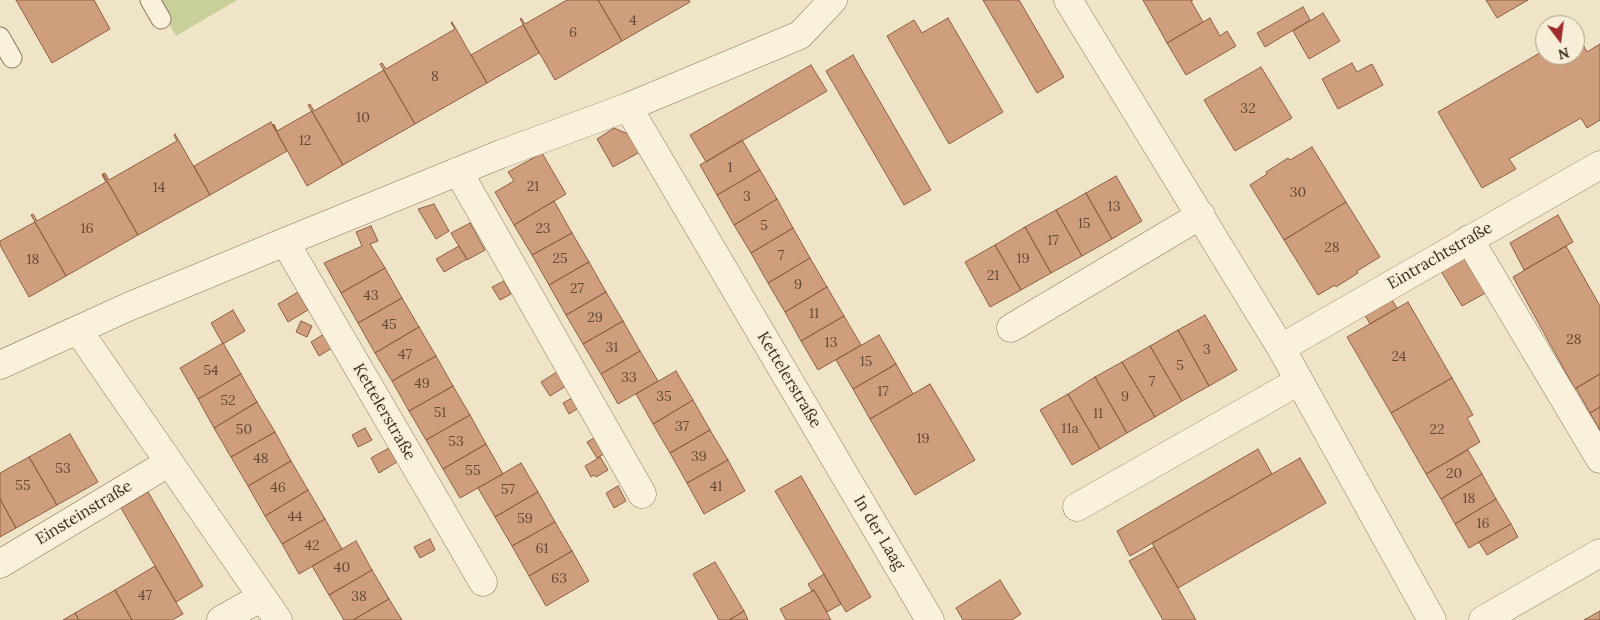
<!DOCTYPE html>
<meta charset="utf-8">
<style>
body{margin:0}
#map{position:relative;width:1600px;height:620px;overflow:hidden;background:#f0e4c8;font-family:Lora,serif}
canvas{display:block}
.north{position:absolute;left:1535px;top:15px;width:50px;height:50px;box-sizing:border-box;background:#f7eed8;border:1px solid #ada18e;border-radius:50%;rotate:165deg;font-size:14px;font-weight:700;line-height:20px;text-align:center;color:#3d2e20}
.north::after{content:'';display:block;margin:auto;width:18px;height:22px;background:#9e2a2b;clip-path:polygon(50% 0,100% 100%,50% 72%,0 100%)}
</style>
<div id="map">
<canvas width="1600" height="620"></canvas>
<div class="north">N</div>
</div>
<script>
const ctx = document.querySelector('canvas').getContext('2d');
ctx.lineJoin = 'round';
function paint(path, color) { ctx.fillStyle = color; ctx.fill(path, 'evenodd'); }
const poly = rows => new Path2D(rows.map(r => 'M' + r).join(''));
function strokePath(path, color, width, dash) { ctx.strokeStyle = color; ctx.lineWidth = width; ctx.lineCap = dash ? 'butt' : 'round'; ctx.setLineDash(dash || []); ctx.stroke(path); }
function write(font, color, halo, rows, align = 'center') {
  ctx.font = font + ' Lora,serif'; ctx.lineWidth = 4; ctx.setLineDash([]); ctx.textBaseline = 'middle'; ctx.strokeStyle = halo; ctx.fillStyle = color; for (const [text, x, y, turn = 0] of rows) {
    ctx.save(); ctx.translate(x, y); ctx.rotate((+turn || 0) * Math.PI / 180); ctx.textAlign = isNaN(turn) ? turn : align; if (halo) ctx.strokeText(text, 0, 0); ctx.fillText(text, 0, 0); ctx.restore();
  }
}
const green = poly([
 [155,0,237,0,176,36]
]);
const building = poly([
 [16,0,94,0,110,29,52,63,16,0],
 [567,0,598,0,622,41,555,80,520,19,521,18,525,24,567,0],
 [598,0,689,0,690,2,622,41,598,0],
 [983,0,1019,0,1064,77,1037,93,983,0],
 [1143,0,1193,0,1191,1,1203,22,1167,43,1143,0],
 [1486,0,1528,0,1497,18,1486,0],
 [1303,7,1310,20,1265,47,1257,33,1303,7],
 [1323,13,1340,41,1309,59,1293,31,1323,13],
 [948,18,1003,112,949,144,887,36,914,20,922,33,948,18],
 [1210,18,1220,36,1227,31,1236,46,1186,75,1167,43,1210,18],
 [452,22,487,83,415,124,380,64,382,63,386,69,455,29,451,23,452,22],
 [523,25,539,53,487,83,471,55,523,25],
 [1576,32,1587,52,1600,44,1600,120,1587,128,1581,118,1509,159,1516,169,1482,188,1438,112,1545,50,1545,55,1575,55,1576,32],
 [853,55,931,190,904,205,826,71,853,55],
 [1352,63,1357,72,1372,64,1383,85,1338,109,1322,79,1352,63],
 [811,65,827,91,706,162,690,135,811,65],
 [1261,67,1292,118,1235,151,1204,100,1261,67],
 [384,70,415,124,343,165,308,105,310,104,314,111,384,70],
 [312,111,343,165,307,186,273,125,274,124,277,131,312,111],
 [271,122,287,151,210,195,194,166,271,122],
 [614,128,628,134,640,152,613,167,597,139,614,128],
 [175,134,210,195,138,235,103,174,105,173,109,180,177,141,174,135,175,134],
 [742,140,760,170,717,195,700,165,742,140],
 [1312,147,1346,202,1284,240,1250,185,1267,174,1266,172,1288,158,1290,160,1312,147],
 [542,153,566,194,514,225,495,192,514,181,508,172,542,153],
 [760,170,777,199,734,225,717,195,760,170],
 [103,174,138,235,66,276,31,215,33,214,37,221,106,182,102,175,103,174],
 [1116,176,1142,221,1112,239,1086,193,1116,176],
 [1086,193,1112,239,1082,256,1056,210,1086,193],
 [777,199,793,228,751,253,734,225,777,199],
 [554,201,572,233,532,255,514,225,554,201],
 [1346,202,1380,257,1357,271,1358,273,1336,287,1335,285,1318,295,1284,240,1346,202],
 [434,204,449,231,436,239,418,209,434,204],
 [1056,210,1082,256,1051,273,1025,227,1056,210],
 [1558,215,1573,242,1524,270,1510,243,1558,215],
 [35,222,66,276,29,297,0,245,0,241,35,222],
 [470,223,485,250,467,260,451,233,470,223],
 [371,226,378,241,370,244,385,268,341,293,324,263,362,246,356,232,371,226],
 [1025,227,1051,273,1021,290,995,245,1025,227],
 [793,228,810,258,768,283,751,253,793,228],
 [572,233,589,262,549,285,532,255,572,233],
 [995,245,1021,290,990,307,965,262,995,245],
 [459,246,467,259,444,272,436,259,459,246],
 [1566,246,1600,306,1600,374,1575,389,1513,277,1566,246],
 [1466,250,1489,291,1462,306,1438,266,1466,250],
 [810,258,827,287,785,312,768,283,810,258],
 [589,262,606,292,566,315,549,285,589,262],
 [385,268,402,298,358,323,341,293,385,268],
 [504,281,511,294,500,300,492,287,504,281],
 [827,287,844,316,801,341,785,312,827,287],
 [298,292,308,310,288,322,278,304,298,292],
 [606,292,623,321,583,344,566,315,606,292],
 [1389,295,1397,308,1370,324,1362,310,1389,295],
 [402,298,419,327,375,353,358,323,402,298],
 [1408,302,1452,378,1391,413,1347,337,1408,302],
 [233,310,245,331,223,344,211,323,233,310],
 [1205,315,1237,370,1209,386,1178,330,1205,315],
 [844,316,861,345,818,370,801,341,844,316],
 [301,321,312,326,307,337,296,332,301,321],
 [623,321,640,351,601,374,583,344,623,321],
 [419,327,436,356,392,381,375,353,419,327],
 [1178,330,1209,386,1182,401,1150,346,1178,330],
 [324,334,332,348,319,356,311,342,324,334],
 [879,335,896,364,853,389,836,360,879,335],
 [223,343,241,374,198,399,180,368,223,343],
 [1150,346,1182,401,1155,417,1122,362,1150,346],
 [640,351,658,381,618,404,601,374,640,351],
 [436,356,453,386,409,411,392,381,436,356],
 [1122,362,1155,417,1127,433,1095,377,1122,362],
 [896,364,913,394,870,419,853,389,896,364],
 [676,371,693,400,653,424,636,394,676,371],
 [557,372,566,386,550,396,541,382,557,372],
 [241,374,257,402,214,428,198,399,241,374],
 [1600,374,1600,407,1590,413,1576,388,1600,374],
 [1095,377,1127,433,1100,449,1068,394,1095,377],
 [1452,378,1473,415,1467,418,1480,442,1426,474,1391,413,1452,378],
 [930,384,975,460,915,495,870,419,930,384],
 [453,386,470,415,426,440,409,411,453,386],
 [1068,394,1100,449,1072,465,1040,410,1068,394],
 [574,397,580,407,569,414,563,403,574,397],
 [693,400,710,430,670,453,653,424,693,400],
 [257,402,275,432,231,457,214,428,257,402],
 [1600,407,1600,430,1590,413,1600,407],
 [470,415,486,444,443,469,426,440,470,415],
 [365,428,372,440,358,447,352,435,365,428],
 [710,430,728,460,687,483,670,453,710,430],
 [275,432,291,461,248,486,231,457,275,432],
 [70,434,98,482,57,505,29,457,70,434],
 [598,436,607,452,597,458,587,442,598,436],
 [486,444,503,474,460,498,443,469,486,444],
 [389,448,397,462,379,473,371,458,389,448],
 [1258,449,1272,474,1130,556,1117,531,1258,449],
 [1468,450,1482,474,1441,499,1426,474,1468,450],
 [29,457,57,505,16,528,0,499,0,473,29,457],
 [600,457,608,470,596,477,594,475,591,477,585,466,600,457],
 [1300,458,1326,503,1178,588,1152,543,1300,458],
 [728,460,745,491,704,514,687,483,728,460],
 [291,461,308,490,265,516,248,486,291,461],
 [521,463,538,492,495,517,478,488,521,463],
 [1482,474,1496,499,1455,524,1441,499,1482,474],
 [801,476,871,597,846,612,775,491,801,476],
 [618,486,626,501,614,508,606,493,618,486],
 [308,490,325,519,282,544,265,516,308,490],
 [148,492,203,586,176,602,121,508,148,492],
 [538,492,555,522,512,546,495,517,538,492],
 [0,499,16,528,0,537,0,499],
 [1496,499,1511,524,1469,548,1455,524,1496,499],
 [325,519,342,549,299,574,282,544,325,519],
 [555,522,572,551,529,576,512,546,555,522],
 [1511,524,1518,537,1487,555,1479,542,1511,524],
 [430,539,435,550,420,558,414,547,430,539],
 [356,541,372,570,329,595,312,566,356,541],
 [1154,547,1178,588,1196,620,1163,620,1129,561,1154,547],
 [572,551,589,581,546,606,529,576,572,551],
 [715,562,744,611,729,620,719,620,693,574,715,562],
 [155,566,183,614,172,620,132,620,115,590,155,566],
 [372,570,389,599,353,620,344,620,329,595,372,570],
 [824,574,841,604,827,612,814,590,812,591,808,584,824,574],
 [1000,580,1021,614,1012,620,963,620,956,608,1000,580],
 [115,590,132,620,79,620,75,613,115,590],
 [814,590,831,620,786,620,780,609,814,590],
 [389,599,402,620,353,620,389,599],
 [744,611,748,620,729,620,744,611],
 [1600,611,1600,620,1584,620,1600,611],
 [75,613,79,620,63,620,75,613]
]);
const lane = poly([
 [150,0,161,19],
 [0,37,12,58]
]);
const street = poly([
 [1068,0,1281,348,1432,620],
 [628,107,930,620],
 [458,171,642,494],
 [1469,239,1600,459],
 [285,242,483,582],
 [1011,328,1201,215],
 [78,330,278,620],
 [1281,348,1600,165],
 [0,365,128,307,285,242,501,154,628,107,800,35,833,0],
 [1077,507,1299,381],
 [0,564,168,463],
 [221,620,262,597],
 [1483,620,1600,553]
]);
const numberNames = [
 ["4",633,21],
 ["6",573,33],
 ["8",435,77],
 ["32",1248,109],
 ["10",363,118],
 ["12",305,141],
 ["1",730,168],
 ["21",533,187],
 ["14",159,188],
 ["30",1298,193],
 ["3",747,197],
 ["13",1114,207],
 ["15",1084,224],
 ["5",764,226],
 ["16",87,229],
 ["23",543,229],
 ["17",1053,241],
 ["28",1332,248],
 ["7",781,256],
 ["25",560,259],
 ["19",1023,259],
 ["18",33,260],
 ["21",993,276],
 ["9",798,285],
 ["27",577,289],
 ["43",371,296],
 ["11",814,314],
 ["29",595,318],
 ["45",389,325],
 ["28",1574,340],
 ["13",831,343],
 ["31",612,348],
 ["3",1207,350],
 ["47",405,355],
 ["24",1399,357],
 ["15",866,362],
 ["5",1180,366],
 ["54",211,371],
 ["33",629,378],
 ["7",1152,382],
 ["49",422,384],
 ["17",883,392],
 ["35",664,397],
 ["9",1125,397],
 ["52",228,401],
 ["51",440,413],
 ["11",1098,414],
 ["37",682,427],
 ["11a",1070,429],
 ["50",244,430],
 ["22",1437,430],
 ["19",923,439],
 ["53",456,442],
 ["39",699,457],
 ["48",261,459],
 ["53",63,469],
 ["55",473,471],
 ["20",1454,474],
 ["55",23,486],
 ["41",716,487],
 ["46",278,488],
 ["57",508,490],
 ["18",1469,499],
 ["44",295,517],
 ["59",525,519],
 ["16",1483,524],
 ["42",312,546],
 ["61",542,549],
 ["40",342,568],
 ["63",559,579],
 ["47",145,596],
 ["38",359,597]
];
const streetNames = [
 ["Eintrachtstraße",1440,256,-30],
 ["Kettelerstraße",789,380,59],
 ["Kettelerstraße",384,412,60],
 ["Einsteinstraße",84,513,-31],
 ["In der Laag",879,533,59]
];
paint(green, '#c9cf9b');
paint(building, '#cf9f7d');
strokePath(building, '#8d5f41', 1);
strokePath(lane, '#8d765c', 21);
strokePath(street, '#8d765c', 29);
strokePath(lane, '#faf1dc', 19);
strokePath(street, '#faf1dc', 28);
write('14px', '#624a37', null, numberNames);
write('16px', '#3d2e20', '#f7eed8', streetNames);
</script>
